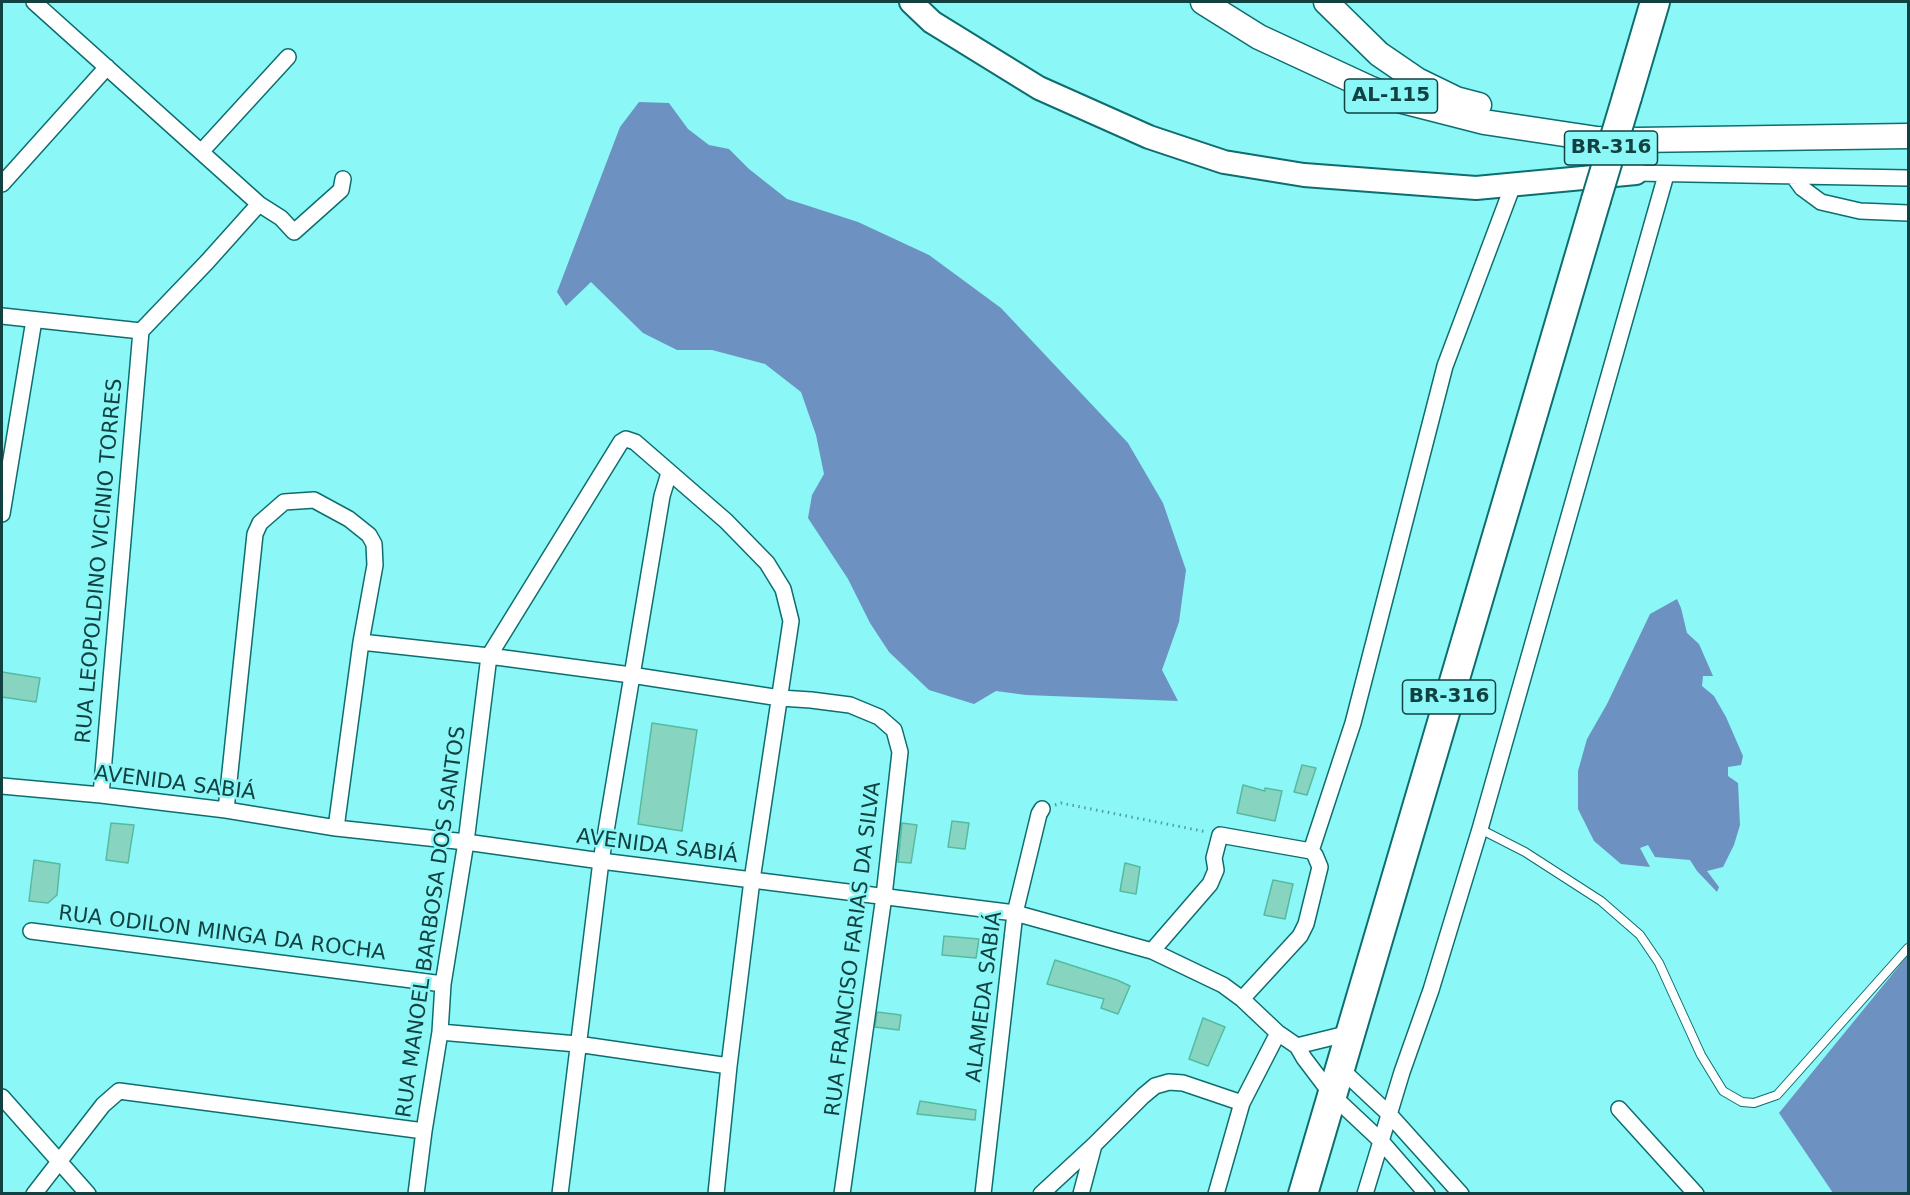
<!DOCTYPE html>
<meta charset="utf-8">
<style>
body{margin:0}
#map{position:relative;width:1910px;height:1195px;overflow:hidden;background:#8bf7f7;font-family:"DejaVu Sans",sans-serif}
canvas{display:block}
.frame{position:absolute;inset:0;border:3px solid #114141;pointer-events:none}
</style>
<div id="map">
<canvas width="1910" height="1195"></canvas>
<div class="frame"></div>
</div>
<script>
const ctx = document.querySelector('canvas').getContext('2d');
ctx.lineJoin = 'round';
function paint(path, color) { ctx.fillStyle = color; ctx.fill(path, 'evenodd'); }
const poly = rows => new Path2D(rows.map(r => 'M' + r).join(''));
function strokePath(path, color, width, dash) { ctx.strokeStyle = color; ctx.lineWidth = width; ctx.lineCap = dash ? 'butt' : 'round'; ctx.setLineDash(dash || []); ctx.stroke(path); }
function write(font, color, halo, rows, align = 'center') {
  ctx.font = font + ' "DejaVu Sans",sans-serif'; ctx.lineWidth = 5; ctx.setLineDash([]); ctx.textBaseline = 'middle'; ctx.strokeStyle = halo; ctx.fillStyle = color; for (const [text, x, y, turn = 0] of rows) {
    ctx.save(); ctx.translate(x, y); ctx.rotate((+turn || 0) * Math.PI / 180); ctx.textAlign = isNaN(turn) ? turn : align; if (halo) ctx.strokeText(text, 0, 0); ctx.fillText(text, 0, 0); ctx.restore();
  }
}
const water = poly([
 [639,102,669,103,688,129,709,145,729,149,749,169,787,199,858,222,929,255,1001,308,1128,443,1163,503,1186,570,1179,622,1162,670,1178,701,1026,695,996,691,974,704,929,690,889,652,870,623,848,579,808,518,812,495,824,474,816,435,801,392,765,364,712,350,677,350,643,333,591,282,566,306,557,292,620,127],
 [1677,599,1681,608,1687,633,1699,644,1713,676,1703,676,1702,686,1714,696,1726,717,1743,756,1741,765,1728,767,1728,776,1738,783,1740,825,1734,845,1723,867,1707,871,1719,887,1717,892,1697,871,1690,860,1655,857,1648,845,1640,848,1650,867,1621,864,1594,841,1578,809,1578,771,1587,739,1607,704,1650,614],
 [1908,955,1908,1193,1833,1193,1779,1113]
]);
const building = poly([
 [2,672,40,678,36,702,2,697,2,672],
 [652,723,697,730,682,831,638,824,652,723],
 [1302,765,1316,768,1307,795,1294,792,1302,765],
 [1243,785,1265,791,1265,788,1282,791,1275,821,1237,813,1243,785],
 [952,821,969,823,965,849,948,847,952,821],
 [111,823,134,825,128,863,106,860,111,823],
 [902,823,917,825,911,863,898,862,902,823],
 [34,860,60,864,57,895,48,903,29,901,34,860],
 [1125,863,1140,867,1136,894,1120,891,1125,863],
 [1273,880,1293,884,1285,919,1264,915,1273,880],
 [944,936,979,939,976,958,942,955,944,936],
 [1055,960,1117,980,1130,986,1118,1014,1101,1008,1104,999,1047,984,1055,960],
 [877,1012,901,1015,899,1030,875,1027,877,1012],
 [1203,1018,1225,1027,1208,1066,1189,1059,1203,1018],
 [920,1101,976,1110,975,1120,917,1114,920,1101]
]);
const path = poly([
 [1055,805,1061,803,1207,832]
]);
const lane = poly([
 [1480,829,1525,852,1601,901,1640,935,1659,963,1701,1055,1723,1091,1742,1102,1754,1103,1777,1095,1908,948]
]);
const street = poly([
 [34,2,259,204,281,218,294,232,341,190,343,179],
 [201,152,288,57],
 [1636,173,1908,178],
 [1794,177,1802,188,1821,202,1860,211,1908,213],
 [2,184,107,67],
 [2,316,141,331,207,262,259,204],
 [2,514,34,320],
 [361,642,489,656,631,675,780,698,811,700,850,705,879,717,894,730,900,752,884,896,842,1194],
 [2,786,101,795,226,810,336,828,466,842,601,861,1015,913,1152,951,1223,985,1242,999,1278,1033,1297,1046,1350,1033],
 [101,795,141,331],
 [226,810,255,534,260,523,284,502,314,500,349,519,369,535,374,544,375,565,361,642,336,828],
 [1311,851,1353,723,1445,366,1513,185],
 [31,931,443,984],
 [1152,951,1210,884,1216,870,1214,858,1220,835,1311,851],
 [1242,999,1300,936,1306,924,1320,867,1315,855,1311,851],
 [440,1032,577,1044,729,1066],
 [1297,1046,1304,1058,1332,1095,1380,1140,1427,1194],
 [1341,1069,1389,1114,1461,1194],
 [2,1097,88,1194],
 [1619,1109,1696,1194],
 [34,1194,103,1105,119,1091,424,1131],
 [416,1194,424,1131,440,1032,443,984,466,842,489,656,621,442,626,439,635,442,726,521,767,563,783,589,791,621,752,880,729,1066,716,1194],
 [560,1194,601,861,662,496,669,473],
 [983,1194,1015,913,1039,814,1042,809],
 [1041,1194,1094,1145,1143,1096,1155,1086,1169,1082,1183,1083,1242,1103],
 [1081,1194,1094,1145],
 [1216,1194,1242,1103,1278,1033],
 [1365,1194,1402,1072,1431,990,1480,829,1666,175]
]);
const secondary = poly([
 [911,2,932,22,1039,88,1149,137,1224,162,1304,175,1476,188,1636,173]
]);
const primary = poly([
 [1203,2,1259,37,1369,88,1402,101,1484,122,1597,139,1638,140,1908,136],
 [1326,2,1379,54,1417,80,1456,99,1479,105]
]);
const highway = poly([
 [1627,97,1655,2],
 [1303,1194,1596,200]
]);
const highwayBridge = poly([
 [1596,200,1627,97]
]);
const shields = [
 [1391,96,93],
 [1611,148,93],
 [1449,697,93]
];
const shieldNames = [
 ["AL-115",1391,96],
 ["BR-316",1611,148],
 ["BR-316",1449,697]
];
const streetNames = [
 ["RUA LEOPOLDINO VICINIO TORRES",100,561,-85],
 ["AVENIDA SABIÁ",175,784,7],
 ["AVENIDA SABIÁ",657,847,7],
 ["RUA MANOEL BARBOSA DOS SANTOS",432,922,-82],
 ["RUA ODILON MINGA DA ROCHA",222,934,7],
 ["RUA FRANCISO FARIAS DA SILVA",854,949,-83],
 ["ALAMEDA SABIÁ",985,997,-83]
];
paint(water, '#6d91c1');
paint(building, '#87d5c0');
strokePath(building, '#56baa2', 1.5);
strokePath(lane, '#0e6e6f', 10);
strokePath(street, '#0e6e6f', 18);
strokePath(secondary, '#0e6e6f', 26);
strokePath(primary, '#0e6e6f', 27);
strokePath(highway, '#0e6e6f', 32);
strokePath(path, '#509f9f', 3, [1.5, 4.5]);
strokePath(lane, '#fff', 8);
strokePath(street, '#fff', 15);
strokePath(secondary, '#fff', 22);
strokePath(primary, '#fff', 24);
strokePath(highway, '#fff', 28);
strokePath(highwayBridge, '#0e6e6f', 32, []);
strokePath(highwayBridge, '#fff', 28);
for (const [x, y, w] of shields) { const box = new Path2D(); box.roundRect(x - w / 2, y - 17, w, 34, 4.5); ctx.fillStyle = '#8bf7f7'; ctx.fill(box); strokePath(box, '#114141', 1.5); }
write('bold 20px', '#114141', null, shieldNames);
write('21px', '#114141', '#8bf7f7', streetNames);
</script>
